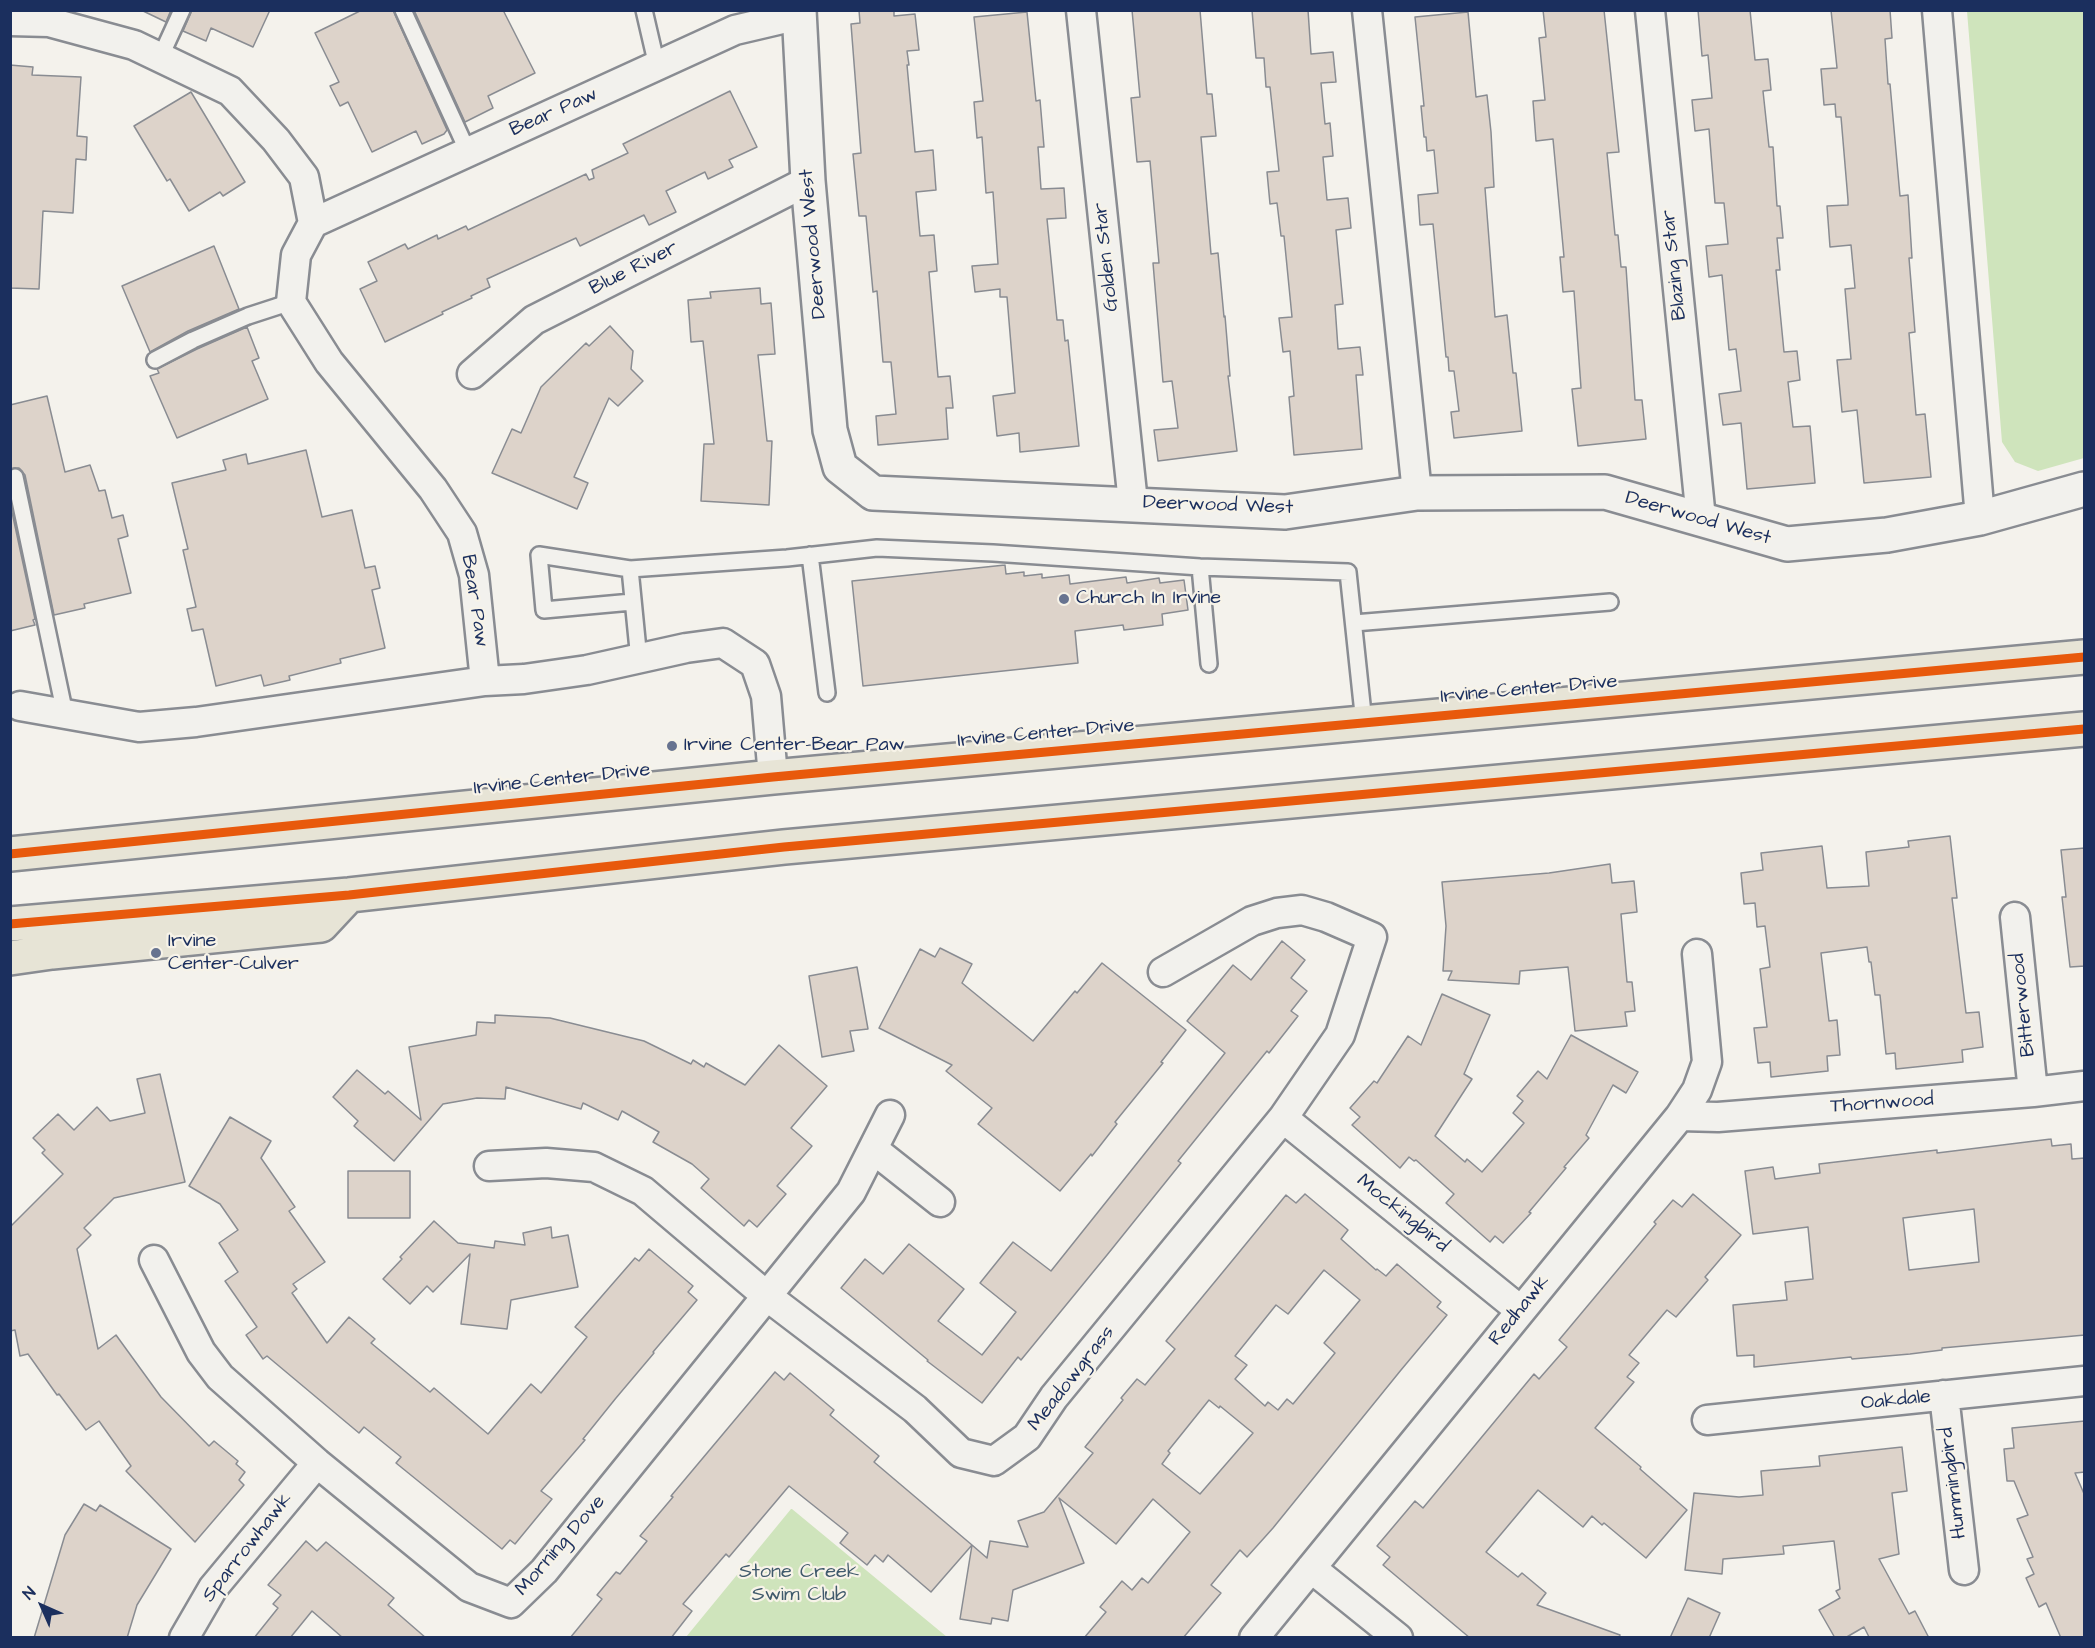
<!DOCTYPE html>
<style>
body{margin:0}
#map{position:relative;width:2095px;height:1648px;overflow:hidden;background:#f4f2ec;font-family:"Architects Daughter",sans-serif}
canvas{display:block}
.frame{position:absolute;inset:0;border:12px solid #1b2f5e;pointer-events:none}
.north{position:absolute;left:12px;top:1576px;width:60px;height:60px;-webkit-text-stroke:4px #f7f3e8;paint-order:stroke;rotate:315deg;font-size:16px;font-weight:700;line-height:24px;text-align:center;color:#1b2f5e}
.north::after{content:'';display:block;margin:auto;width:21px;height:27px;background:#1b2f5e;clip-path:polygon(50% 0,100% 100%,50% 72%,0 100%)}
</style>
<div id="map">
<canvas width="2095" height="1648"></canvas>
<div class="frame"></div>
<div class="north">N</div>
</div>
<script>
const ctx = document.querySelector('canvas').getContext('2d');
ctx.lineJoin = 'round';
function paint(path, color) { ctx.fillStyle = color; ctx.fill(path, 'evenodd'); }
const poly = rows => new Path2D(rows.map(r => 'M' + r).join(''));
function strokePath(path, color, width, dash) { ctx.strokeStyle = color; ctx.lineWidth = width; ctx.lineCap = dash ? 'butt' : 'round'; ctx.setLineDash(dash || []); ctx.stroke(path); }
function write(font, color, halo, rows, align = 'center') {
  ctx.font = font + ' "Architects Daughter",sans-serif'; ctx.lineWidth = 4.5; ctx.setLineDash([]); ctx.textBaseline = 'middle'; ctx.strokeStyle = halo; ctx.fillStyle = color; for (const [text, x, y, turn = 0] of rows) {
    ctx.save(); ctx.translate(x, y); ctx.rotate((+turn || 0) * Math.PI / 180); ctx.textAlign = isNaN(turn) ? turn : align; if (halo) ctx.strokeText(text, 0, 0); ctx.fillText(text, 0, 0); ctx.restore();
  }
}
const green = poly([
 [1967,11,2084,11,2084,458,2038,471,2015,462,2002,442],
 [791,1509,792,1509,947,1637,686,1637]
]);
const building = poly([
 [141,10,171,10,166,22,141,10],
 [192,10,270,10,253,47,211,28,206,41,183,31,192,10],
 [362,10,393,10,447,130,444,134,422,144,416,131,372,152,348,102,340,106,330,86,339,82,315,33,362,10],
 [414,10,503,10,535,73,488,96,493,108,465,122,414,10],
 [859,10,894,10,894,16,915,14,919,50,907,51,909,65,907,65,915,152,933,150,936,190,916,192,920,236,934,235,937,271,929,272,938,377,950,376,953,408,946,408,948,439,878,445,876,416,896,414,891,362,883,362,877,291,873,292,866,216,859,216,853,154,861,153,851,24,860,23,859,10],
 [1132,10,1200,10,1207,94,1212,94,1216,136,1201,137,1211,254,1218,253,1224,317,1225,316,1230,376,1228,376,1237,451,1158,461,1154,430,1178,428,1172,381,1163,382,1153,263,1159,263,1150,161,1137,162,1131,98,1140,97,1132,10],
 [1252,10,1308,10,1311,54,1333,52,1336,82,1321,83,1325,124,1330,123,1333,156,1323,157,1327,200,1348,198,1351,228,1336,230,1343,304,1335,305,1338,349,1360,347,1363,375,1356,375,1362,449,1294,455,1289,397,1294,396,1290,351,1283,352,1279,318,1292,317,1284,236,1281,236,1277,203,1270,204,1267,172,1279,171,1270,87,1266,87,1264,58,1256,58,1252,10],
 [1543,10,1604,10,1619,152,1607,153,1615,235,1618,235,1621,267,1626,267,1635,400,1642,400,1646,439,1578,446,1572,389,1581,388,1574,291,1563,292,1560,257,1564,257,1553,139,1536,141,1533,101,1545,100,1539,38,1546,37,1543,10],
 [1698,10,1750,10,1755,60,1768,59,1771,90,1763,91,1769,147,1773,147,1777,206,1780,206,1783,238,1777,238,1780,270,1776,270,1784,352,1797,351,1800,380,1788,382,1793,427,1810,426,1815,483,1747,489,1741,423,1723,425,1719,394,1741,391,1736,349,1729,350,1722,275,1709,277,1706,246,1728,244,1724,203,1715,203,1709,129,1695,131,1692,100,1712,98,1708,55,1702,56,1698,10],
 [1831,10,1890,10,1892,38,1885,39,1888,84,1890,84,1900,196,1908,195,1912,258,1909,258,1915,332,1909,333,1916,415,1925,414,1931,477,1864,483,1857,410,1842,412,1837,360,1851,359,1845,289,1855,288,1851,245,1830,247,1827,206,1848,205,1848,200,1841,117,1836,117,1835,104,1824,105,1821,69,1837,68,1831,10],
 [1027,12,1036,101,1040,100,1044,147,1038,147,1041,189,1064,188,1066,218,1047,219,1057,320,1063,320,1065,341,1068,340,1079,446,1020,452,1019,433,997,436,993,396,1015,393,1007,297,1000,297,1000,289,975,292,972,266,998,264,993,192,986,193,982,137,977,138,974,102,983,101,974,17,1027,12],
 [1468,12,1476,97,1487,95,1491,132,1494,187,1485,188,1495,317,1507,315,1513,373,1516,373,1522,431,1454,438,1451,412,1459,411,1454,371,1449,371,1448,357,1446,357,1433,224,1420,225,1418,195,1438,193,1434,150,1427,151,1426,137,1424,137,1421,106,1424,106,1415,17,1468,12],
 [10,65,33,67,32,75,81,77,77,136,87,137,86,160,76,159,73,213,43,211,39,289,10,288,10,65],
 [730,91,757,147,729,160,733,167,708,179,705,172,666,191,676,212,649,225,644,215,580,246,576,238,487,279,490,287,471,296,472,298,442,312,443,314,385,342,360,289,377,281,368,262,405,244,408,249,437,235,438,239,466,226,468,230,586,174,589,180,594,178,592,170,628,153,623,144,730,91],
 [191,92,245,182,223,196,220,192,189,211,170,179,167,181,134,126,191,92],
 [214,246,239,309,188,331,150,352,122,286,214,246],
 [760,288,761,304,771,303,775,354,758,355,767,441,772,441,769,505,701,501,704,444,714,444,703,341,691,342,688,300,711,298,710,292,760,288],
 [610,326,633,351,631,369,643,381,618,406,609,398,574,477,588,483,577,509,492,473,512,429,521,433,541,387,586,343,589,346,610,326],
 [247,327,259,358,252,361,268,399,177,438,150,376,159,373,157,369,197,349,247,327],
 [47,396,65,472,90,465,99,491,105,490,112,518,123,515,128,536,118,539,131,593,84,604,85,608,54,615,25,475,19,468,10,469,10,405,47,396],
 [306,450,322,517,352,510,365,568,375,566,380,588,372,590,385,648,340,659,341,663,289,676,290,680,264,686,261,675,216,686,203,629,192,631,187,609,196,607,183,550,188,549,172,483,226,470,223,460,246,454,248,464,306,450],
 [10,503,35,619,33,620,35,625,10,631,10,503],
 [1005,565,1006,574,1024,572,1024,576,1042,574,1042,578,1069,575,1070,584,1126,577,1127,583,1159,578,1160,583,1184,580,1188,610,1162,614,1163,625,1124,630,1123,625,1075,631,1078,663,863,686,852,581,1005,565],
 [1950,836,1957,898,1952,898,1966,1013,1979,1012,1983,1047,1962,1050,1963,1062,1896,1069,1895,1053,1886,1054,1880,995,1875,995,1871,962,1869,962,1867,947,1821,953,1829,1021,1837,1020,1840,1055,1827,1056,1828,1071,1771,1077,1770,1062,1758,1063,1754,1028,1767,1027,1760,969,1770,967,1765,926,1757,927,1755,903,1744,904,1741,873,1763,870,1761,853,1822,846,1827,888,1869,886,1866,852,1909,847,1908,841,1950,836],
 [2085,848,2085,966,2070,967,2062,897,2066,897,2061,850,2085,848],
 [1610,864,1612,883,1634,881,1637,912,1621,914,1627,982,1632,982,1635,1011,1625,1012,1627,1026,1575,1031,1568,967,1520,971,1519,984,1448,980,1452,971,1443,971,1446,926,1442,882,1549,873,1610,864],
 [1282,941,1305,960,1291,978,1307,991,1291,1011,1298,1016,1269,1053,1267,1051,1178,1161,1181,1163,1107,1255,1021,1360,1018,1357,982,1403,927,1361,928,1360,841,1288,865,1259,883,1274,909,1244,964,1289,938,1321,982,1355,1016,1312,980,1283,1013,1242,1051,1271,1225,1053,1187,1021,1233,965,1251,980,1282,941],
 [940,948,972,964,962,983,1033,1041,1075,991,1077,993,1102,963,1186,1030,1161,1062,1163,1063,1115,1122,1117,1124,1092,1156,1091,1154,1060,1191,978,1124,992,1108,946,1071,952,1065,879,1028,920,949,935,957,940,948],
 [857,967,868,1029,850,1031,854,1051,822,1057,809,976,857,967],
 [1442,994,1490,1015,1464,1074,1472,1079,1435,1136,1465,1162,1467,1159,1482,1172,1524,1123,1513,1113,1523,1101,1517,1096,1538,1071,1547,1079,1571,1035,1638,1072,1626,1093,1613,1085,1586,1135,1589,1138,1564,1167,1566,1168,1529,1212,1531,1213,1503,1243,1495,1236,1490,1242,1446,1203,1454,1194,1416,1160,1414,1161,1409,1157,1400,1168,1352,1125,1360,1117,1350,1108,1374,1081,1377,1083,1408,1036,1421,1045,1442,994],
 [495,1015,550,1018,644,1041,691,1064,693,1060,704,1067,706,1063,745,1085,779,1045,827,1086,791,1128,812,1146,777,1186,786,1194,757,1227,749,1220,744,1226,701,1188,709,1179,692,1164,653,1142,659,1132,622,1111,618,1120,583,1103,581,1109,506,1087,505,1099,477,1098,443,1104,394,1161,354,1126,358,1121,333,1097,357,1070,385,1094,388,1091,421,1120,409,1047,476,1035,477,1022,495,1023,495,1015],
 [160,1074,185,1182,114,1198,84,1228,91,1235,77,1249,98,1349,116,1335,161,1397,209,1446,214,1441,238,1461,236,1464,245,1472,239,1480,244,1485,195,1542,126,1471,131,1466,99,1421,86,1430,59,1394,57,1395,28,1354,20,1356,15,1330,10,1331,10,1227,63,1174,42,1153,45,1150,33,1138,58,1114,74,1130,97,1107,110,1121,145,1113,137,1079,160,1074],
 [230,1117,271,1141,261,1158,295,1207,289,1211,325,1262,293,1284,297,1289,292,1293,327,1343,349,1317,375,1339,371,1343,430,1392,434,1388,488,1434,531,1384,541,1393,587,1337,575,1327,635,1258,639,1261,649,1249,693,1286,688,1292,697,1300,653,1352,654,1353,616,1398,583,1439,585,1440,541,1491,552,1499,515,1544,510,1540,502,1549,396,1463,401,1457,364,1427,359,1433,267,1356,263,1359,246,1335,257,1327,225,1281,238,1272,219,1243,238,1230,220,1204,189,1186,230,1117],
 [2051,1139,2052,1146,2071,1144,2072,1159,2085,1158,2085,1335,1942,1348,1942,1350,1910,1354,1852,1359,1851,1357,1754,1367,1754,1355,1737,1356,1733,1305,1787,1300,1785,1282,1813,1279,1808,1227,1753,1234,1745,1171,1773,1167,1775,1179,1820,1173,1819,1164,1937,1150,1937,1153,2051,1139],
 [1974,1209,1979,1262,1909,1270,1903,1218,1974,1209],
 [348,1171,410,1171,410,1218,348,1218,348,1171],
 [1305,1194,1348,1230,1341,1239,1376,1270,1377,1269,1386,1276,1397,1264,1441,1302,1437,1307,1447,1315,1401,1370,1273,1528,1247,1557,1240,1550,1211,1585,1221,1593,1183,1638,1084,1638,1106,1612,1100,1607,1122,1581,1132,1590,1142,1578,1148,1583,1190,1532,1153,1499,1116,1544,1059,1498,1084,1563,1013,1590,1008,1621,992,1618,991,1624,960,1619,972,1545,987,1558,990,1541,1028,1547,1018,1521,1044,1512,1093,1453,1085,1447,1123,1400,1121,1398,1137,1379,1145,1385,1175,1349,1166,1341,1227,1267,1286,1195,1296,1203,1305,1194],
 [1324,1270,1360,1300,1324,1343,1335,1353,1293,1404,1287,1399,1278,1410,1268,1402,1265,1406,1235,1379,1247,1365,1235,1356,1276,1305,1288,1314,1324,1270],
 [1209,1400,1219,1408,1220,1406,1253,1433,1200,1494,1162,1464,1170,1453,1168,1451,1209,1400],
 [1693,1194,1741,1235,1705,1277,1708,1280,1676,1317,1667,1310,1629,1355,1639,1363,1627,1377,1634,1382,1595,1428,1641,1467,1640,1469,1687,1510,1646,1558,1604,1523,1602,1525,1592,1516,1583,1527,1538,1490,1486,1552,1518,1577,1522,1573,1546,1593,1537,1605,1620,1635,1619,1638,1470,1638,1383,1565,1390,1557,1377,1546,1415,1501,1423,1508,1534,1374,1539,1379,1567,1347,1559,1340,1656,1224,1654,1222,1673,1200,1682,1207,1693,1194],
 [434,1221,458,1243,494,1248,495,1241,525,1245,523,1233,551,1227,552,1238,568,1235,578,1287,511,1300,507,1329,461,1324,470,1254,433,1292,427,1286,410,1304,383,1279,402,1259,400,1257,434,1221],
 [775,1372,784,1380,790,1373,834,1410,830,1415,879,1456,874,1462,972,1545,931,1592,888,1555,883,1562,875,1555,867,1565,840,1543,848,1533,789,1486,729,1557,726,1554,683,1604,692,1611,671,1638,570,1638,602,1599,597,1595,616,1572,620,1574,647,1541,640,1536,673,1497,671,1496,775,1372],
 [2085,1421,2085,1472,2075,1473,2085,1496,2085,1638,2061,1638,2046,1603,2039,1607,2026,1578,2034,1574,2027,1559,2033,1557,2017,1519,2028,1515,2014,1481,2007,1481,2004,1449,2014,1448,2012,1428,2085,1421],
 [1902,1447,1907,1491,1892,1493,1899,1554,1879,1559,1909,1614,1915,1611,1929,1638,1868,1638,1869,1637,1864,1627,1845,1638,1835,1638,1819,1610,1840,1598,1836,1591,1840,1589,1834,1541,1783,1546,1784,1554,1723,1559,1722,1574,1685,1570,1694,1493,1739,1497,1763,1495,1761,1471,1820,1466,1819,1456,1902,1447],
 [84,1504,96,1511,100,1505,171,1549,137,1605,127,1638,34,1638,65,1535,84,1504],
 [306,1541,317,1551,326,1542,394,1598,388,1605,426,1638,343,1638,312,1611,290,1638,254,1638,278,1608,273,1604,281,1595,268,1585,306,1541],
 [1688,1598,1720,1613,1709,1638,1670,1638,1688,1598]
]);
const lane = poly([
 [403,10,468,152],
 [644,10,657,66],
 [160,58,182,10],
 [155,360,193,340,248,316,291,302],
 [15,477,65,714],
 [810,555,827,693],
 [1200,567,1209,664],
 [630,569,539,555,544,610,632,602],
 [1354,623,1610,602],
 [639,660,630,569,787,558,877,548,993,553,1200,567,1348,572,1364,723]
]);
const street = poly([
 [1081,10,1133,503],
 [1367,10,1417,493],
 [1650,10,1701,519],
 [1937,10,1980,518],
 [10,21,49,22,134,45,230,91,276,140,304,177,313,223,296,255,291,302,329,362,433,489,462,533,474,575,485,681,524,679,587,670,686,648,723,643,755,664,766,696,773,777],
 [313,223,735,30,799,15],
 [472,374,534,320,808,181],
 [20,706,139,727,196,722,485,681],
 [2015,917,2033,1092],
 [1680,1116,1718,1117,2033,1092,2084,1086],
 [1283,1118,1520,1310],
 [873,1149,940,1202],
 [489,1166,546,1163,594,1167,643,1191,768,1297,915,1409,961,1453,994,1461,1027,1437,1054,1397,1283,1118,1340,1035,1372,937,1326,917,1302,910,1277,913,1252,921,1163,972],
 [154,1260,201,1352,220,1377,317,1463,469,1587,511,1603,544,1571,851,1192,890,1115],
 [1944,1395,1964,1570],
 [1707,1420,2084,1381],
 [1311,1568,1398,1638],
 [184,1638,213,1588,317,1463],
 [1254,1638,1680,1116,1697,1090,1707,1062,1697,954]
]);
const secondary = poly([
 [799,10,808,181,830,430,840,467,873,493,1285,512,1417,493,1605,492,1787,544,1887,535,1980,518,2084,489]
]);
const primary = poly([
 [10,854,773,777,2084,657],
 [10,924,349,895,784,847,2084,729],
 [10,958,52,952,321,925,349,895]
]);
const cycleway = poly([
 [10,854,773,777,2084,657],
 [10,924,349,895,784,847,2084,729]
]);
const markers = [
 [1064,599,6,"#677390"],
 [672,746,6,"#677390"],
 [156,953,6,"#677390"]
];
const streetNames = [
 ["Bear Paw",554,113,-24],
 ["Deerwood West",814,244,-95],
 ["Golden Star",1107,257,-96],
 ["Blazing Star",1675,265,-96],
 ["Blue River",634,269,-27],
 ["Deerwood West",1218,506,2],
 ["Deerwood West",1698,519,16],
 ["Bear Paw",474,601,81],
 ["Irvine Center Drive",1529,690,-5],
 ["Irvine Center Drive",1046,734,-5],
 ["Irvine Center Drive",562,780,-6],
 ["Bitterwood",2024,1005,-96],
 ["Thornwood",1882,1104,-4],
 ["Mockingbird",1402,1214,39],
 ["Redhawk",1520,1311,-51],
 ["Meadowgrass",1072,1379,-52],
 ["Oakdale",1896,1401,-6],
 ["Hummingbird",1954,1483,-97],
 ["Morning Dove",561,1546,-49],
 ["Sparrowhawk",248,1548,-52]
];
const poiNames = [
 ["Church In Irvine",1076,599],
 ["Irvine Center-Bear Paw",684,746],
 ["Irvine",168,942],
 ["Center-Culver",168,965]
];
const parkNames = [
 ["Stone Creek",799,1573],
 ["Swim Club",799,1596]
];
paint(green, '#cfe4bc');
paint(building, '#ddd3ca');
strokePath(building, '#898c92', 1.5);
strokePath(lane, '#898c92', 20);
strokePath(street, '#898c92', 33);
strokePath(secondary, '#898c92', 38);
strokePath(primary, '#898c92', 38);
strokePath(lane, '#f2f1ed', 15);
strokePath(street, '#f2f1ed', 28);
strokePath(secondary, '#f2f1ed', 33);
strokePath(primary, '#e7e4d6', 33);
strokePath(cycleway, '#e8590c', 9);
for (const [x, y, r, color] of markers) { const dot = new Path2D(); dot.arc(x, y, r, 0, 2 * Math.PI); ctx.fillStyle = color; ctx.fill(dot); strokePath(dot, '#f7f3e8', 2); }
write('20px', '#1b2f5e', '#f7f3e8', streetNames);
write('20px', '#1b2f5e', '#f7f3e8', poiNames, 'left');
write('20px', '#405a6c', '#f7f3e8', parkNames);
</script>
